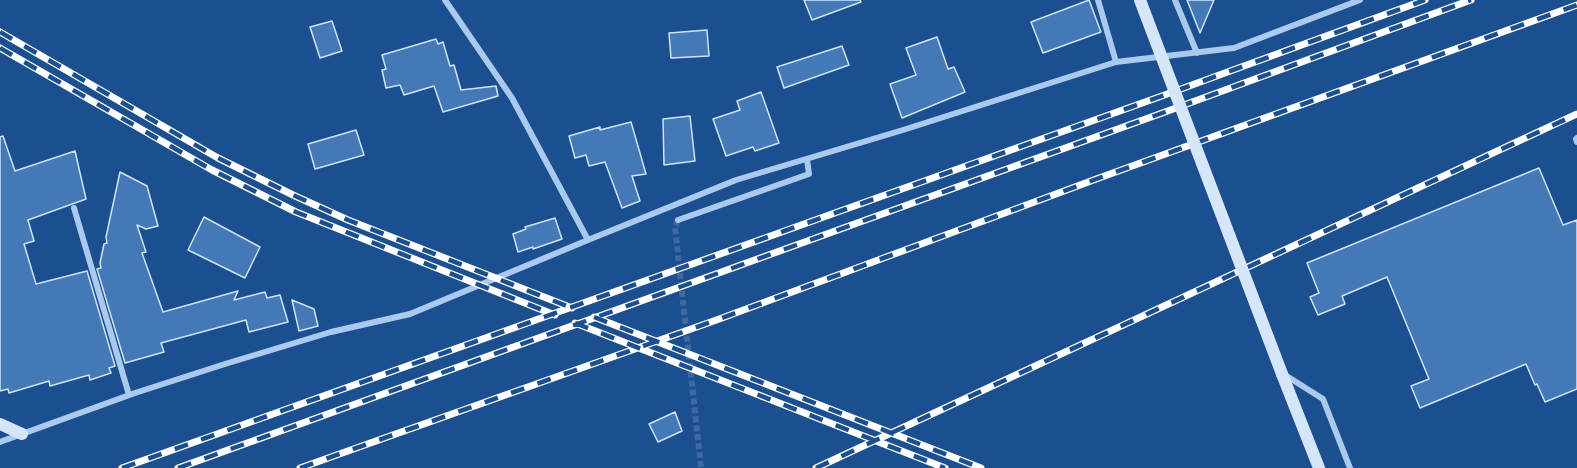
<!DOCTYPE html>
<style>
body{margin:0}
canvas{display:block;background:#1b4f8f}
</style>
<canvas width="1577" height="468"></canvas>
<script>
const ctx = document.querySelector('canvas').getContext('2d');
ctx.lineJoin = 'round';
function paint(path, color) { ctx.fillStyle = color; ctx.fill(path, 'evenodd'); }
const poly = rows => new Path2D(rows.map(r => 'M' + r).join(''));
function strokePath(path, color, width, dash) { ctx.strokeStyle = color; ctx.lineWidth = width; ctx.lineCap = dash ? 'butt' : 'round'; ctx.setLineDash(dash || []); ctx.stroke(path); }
const building = poly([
 [804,0,860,0,861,2,812,20,804,0],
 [1089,0,1101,32,1043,53,1031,22,1089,0],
 [1187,0,1214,0,1200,33,1187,0],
 [332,21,342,51,320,58,310,27,332,21],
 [707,30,709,56,671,58,669,33,707,30],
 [937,37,948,69,954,67,965,92,902,118,890,84,916,75,906,48,937,37],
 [436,39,438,44,443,42,450,66,454,65,461,90,496,86,498,96,443,112,434,86,404,95,400,85,386,88,382,70,386,69,382,55,436,39],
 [842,46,849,65,784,88,777,67,842,46],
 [761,92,779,143,755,151,753,147,726,156,713,119,740,110,737,101,761,92],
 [690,116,695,161,664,165,663,119,690,116],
 [631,122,646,174,632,176,640,201,622,208,605,162,589,166,586,155,575,158,569,136,600,127,600,130,631,122],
 [356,130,364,155,315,169,308,144,356,130],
 [3,136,15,171,75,151,86,199,28,220,34,241,24,244,36,284,87,271,115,366,109,368,111,373,90,380,89,375,50,386,49,381,9,393,8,389,0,391,0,137,3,136],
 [1539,168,1563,225,1577,220,1577,389,1545,402,1537,384,1535,385,1526,364,1420,408,1411,386,1429,379,1387,277,1342,296,1345,304,1318,315,1310,297,1319,293,1307,263,1539,168],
 [120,172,147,186,158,226,146,229,137,225,146,252,142,253,163,312,238,291,234,300,265,292,267,298,280,295,288,322,249,332,246,320,161,343,164,352,125,363,97,269,101,268,100,263,104,244,107,243,106,237,120,172],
 [204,217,260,247,245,278,188,250,204,217],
 [555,218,562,239,533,249,533,247,518,252,513,234,526,229,525,227,555,218],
 [292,300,314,309,318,326,299,331,292,300],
 [675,412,682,431,658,442,649,424,675,412]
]);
const streetTunnel = poly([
 [678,220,675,227,701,468]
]);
const street = poly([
 [445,0,512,98,588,240],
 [1098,0,1116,62],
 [1175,0,1197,53],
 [1577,138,1576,139,1577,142],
 [74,208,129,395],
 [678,220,809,174,807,159],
 [1285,375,1323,399,1350,468],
 [0,442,135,393,225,364,331,332,410,314,588,240,736,180,903,130,1116,62,1234,48,1360,0]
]);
const secondary = poly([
 [1282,374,1319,468],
 [0,424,22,434]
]);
const rail = poly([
 [0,32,218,158,293,195,348,220,572,308],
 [0,48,212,170,296,212,555,315],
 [594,317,981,468],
 [575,323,945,468],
 [122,468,1159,97,1425,0],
 [178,468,1165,112,1471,0],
 [300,468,722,318,1099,178,1577,5],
 [816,468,1577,114]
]);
const secondaryBridge = poly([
 [1140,0,1282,374]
]);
paint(building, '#4478b7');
strokePath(building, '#cfe3fa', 1.5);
strokePath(streetTunnel, '#3d69a0', 6, [6, 3]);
strokePath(street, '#a9c9ee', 6);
strokePath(secondary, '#d6e6fa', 12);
strokePath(rail, '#fff', 7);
strokePath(rail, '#1b4f8f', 4.5, [14]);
strokePath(secondaryBridge, '#d6e6fa', 12);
</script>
